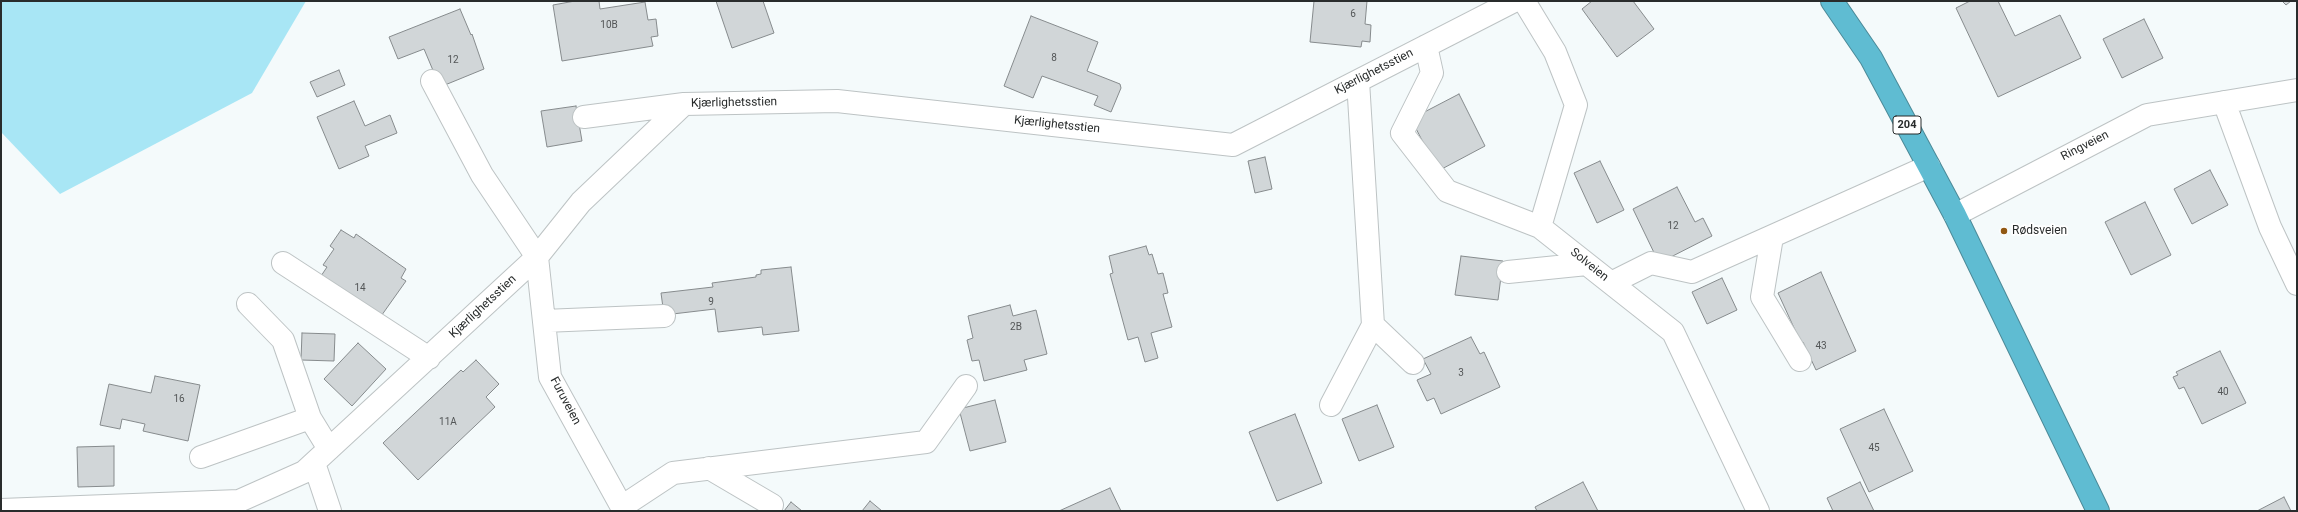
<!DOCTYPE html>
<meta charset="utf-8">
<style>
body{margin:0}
#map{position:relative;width:2298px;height:512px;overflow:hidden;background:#f4fafb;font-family:Roboto,sans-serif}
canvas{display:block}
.frame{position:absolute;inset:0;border:2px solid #292c2c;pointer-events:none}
</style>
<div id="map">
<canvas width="2298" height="512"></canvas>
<div class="frame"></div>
</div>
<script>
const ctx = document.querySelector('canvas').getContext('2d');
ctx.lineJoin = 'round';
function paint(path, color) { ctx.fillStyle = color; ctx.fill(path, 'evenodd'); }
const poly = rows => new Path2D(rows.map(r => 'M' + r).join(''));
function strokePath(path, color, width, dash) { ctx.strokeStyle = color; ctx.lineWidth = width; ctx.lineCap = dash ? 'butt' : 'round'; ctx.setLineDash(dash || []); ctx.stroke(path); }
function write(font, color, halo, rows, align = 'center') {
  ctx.font = font + ' Roboto,sans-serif'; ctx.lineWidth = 3.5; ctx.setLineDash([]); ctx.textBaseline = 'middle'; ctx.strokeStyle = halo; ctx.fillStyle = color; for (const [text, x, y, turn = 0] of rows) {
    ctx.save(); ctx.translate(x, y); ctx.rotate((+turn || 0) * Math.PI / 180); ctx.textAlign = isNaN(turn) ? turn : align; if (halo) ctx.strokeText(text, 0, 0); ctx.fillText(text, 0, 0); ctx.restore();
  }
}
const green = poly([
 [1,1,306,1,252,93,60,194,1,132]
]);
const building = poly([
 [575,1,599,1,600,9,645,2,648,20,656,19,658,36,651,37,653,46,562,61,553,5,575,1],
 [716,1,763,1,774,33,732,48,716,1],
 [1314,1,1367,1,1365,24,1371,25,1370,42,1362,41,1361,47,1310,42,1314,1],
 [1592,1,1633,1,1654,29,1617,57,1582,9,1592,1],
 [1970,1,1998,1,2015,36,2060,15,2081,58,1998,97,1956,8,1970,1],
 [2282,1,2291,1,2286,5,2282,1],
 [460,9,471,35,472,34,484,69,440,87,424,49,398,59,389,37,460,9],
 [1031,16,1098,42,1087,71,1120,84,1121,88,1111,112,1094,105,1098,96,1042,76,1033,98,1004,86,1031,16],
 [2144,19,2163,58,2122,78,2103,39,2144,19],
 [339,70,345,85,317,97,310,82,339,70],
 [1459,94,1485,146,1438,171,1411,119,1459,94],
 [354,101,365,126,390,115,397,133,365,146,369,156,339,169,317,117,354,101],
 [576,106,582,141,547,147,541,111,576,106],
 [1265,157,1272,189,1255,193,1248,161,1265,157],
 [1600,161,1624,210,1597,223,1574,173,1600,161],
 [2210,170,2228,205,2192,224,2174,189,2210,170],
 [1677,187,1695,222,1703,218,1712,236,1659,263,1633,209,1677,187],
 [2145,202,2171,255,2131,275,2105,222,2145,202],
 [341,230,354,238,356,234,406,269,401,278,406,281,379,319,319,279,327,267,323,265,334,249,330,246,341,230],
 [1146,246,1149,255,1152,254,1158,274,1163,273,1168,293,1163,294,1172,327,1151,333,1158,358,1145,362,1138,337,1128,340,1110,274,1113,273,1109,256,1146,246],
 [1461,256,1503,261,1498,300,1455,295,1461,256],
 [791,267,799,331,763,335,762,327,718,332,715,309,664,315,661,293,713,287,712,283,756,277,756,275,761,274,761,270,791,267],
 [1821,272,1856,351,1816,370,1803,342,1801,343,1778,293,1821,272],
 [1722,278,1737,310,1707,324,1692,292,1722,278],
 [1010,305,1013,316,1036,310,1047,354,1024,360,1027,370,984,381,979,360,972,361,967,340,973,338,968,316,1010,305],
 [302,333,335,334,334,361,301,360,302,333],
 [1471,337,1480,354,1484,352,1500,387,1441,414,1434,398,1427,401,1417,380,1431,374,1423,359,1471,337],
 [358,343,386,369,352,406,324,379,358,343],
 [2220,351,2246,403,2202,424,2184,387,2179,389,2173,377,2178,375,2176,372,2220,351],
 [476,360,499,384,486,397,495,407,418,480,383,443,461,370,463,372,476,360],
 [155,376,200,385,188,441,143,431,145,424,122,419,120,429,100,425,109,384,151,393,155,376],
 [995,400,1006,442,970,451,959,409,995,400],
 [1377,405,1394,447,1359,461,1342,419,1377,405],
 [1884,409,1913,471,1869,492,1840,429,1884,409],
 [1295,414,1322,483,1277,501,1249,432,1295,414],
 [114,446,114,486,78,487,77,447,114,446],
 [1583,482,1598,511,1537,511,1535,507,1583,482],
 [1860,482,1874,511,1833,511,1827,498,1860,482],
 [1110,488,1121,511,1059,511,1110,488],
 [2284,497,2291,511,2257,511,2284,497],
 [870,501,882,511,862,511,870,501],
 [791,502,802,511,784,511,791,502]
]);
const minor = poly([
 [1524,1,1555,52,1576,105,1540,227,1673,332,1758,511],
 [1426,46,1432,73,1402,133,1447,191,1540,227],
 [432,81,482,175,537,257,550,377,624,511],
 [2224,102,2270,227,2297,284],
 [584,117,684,104],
 [1955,215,2147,115,2297,90],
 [1772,237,1762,297,1800,360],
 [283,263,429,358],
 [1508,272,1587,264],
 [1611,283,1651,263,1692,272,1929,166],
 [248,304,283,340,310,418],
 [544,321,664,316],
 [1373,325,1413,363],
 [1331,405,1373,325,1358,81],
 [201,457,310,418,329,449],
 [314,463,330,511],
 [709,468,772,505],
 [623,506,673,473,926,442,966,386],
 [1,510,239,501,304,472,537,257,581,202,684,104,837,101,1233,145,1514,1]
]);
const highway = poly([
 [1832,1,1871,58,1955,215,2098,511]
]);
const markers = [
 [2004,231,4,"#915812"]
];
const numberNames = [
 ["6",1353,14],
 ["10B",609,25],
 ["8",1054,58],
 ["12",453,60],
 ["12",1673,226],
 ["14",360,288],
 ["9",711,302],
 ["2B",1016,327],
 ["43",1821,346],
 ["3",1461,373],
 ["40",2223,392],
 ["16",179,399],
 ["11A",448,422],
 ["45",1874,448]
];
const shields = [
 [1907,125,28]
];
const shieldNames = [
 ["204",1907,125]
];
const streetNames = [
 ["Kjærlighetsstien",1374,72,-27],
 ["Kjærlighetsstien",734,103,-1],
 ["Kjærlighetsstien",1057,125,6],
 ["Ringveien",2085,146,-27],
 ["Solveien",1589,265,39],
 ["Kjærlighetsstien",483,307,-43],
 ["Furuveien",565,401,62]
];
const poiNames = [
 ["Rødsveien",2012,231]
];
paint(green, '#a8e6f5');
paint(building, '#d1d6d8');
strokePath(building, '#868b8d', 1);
strokePath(minor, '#bdc3c4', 24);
strokePath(highway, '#4c8a98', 24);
strokePath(minor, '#fff', 22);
strokePath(highway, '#5fbcd2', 22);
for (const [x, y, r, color] of markers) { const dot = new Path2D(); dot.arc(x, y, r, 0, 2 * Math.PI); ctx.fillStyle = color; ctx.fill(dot); strokePath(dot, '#fff', 1.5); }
write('10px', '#535657', null, numberNames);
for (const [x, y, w] of shields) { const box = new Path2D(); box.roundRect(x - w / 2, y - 9, w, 18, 3); ctx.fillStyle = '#fff'; ctx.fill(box); strokePath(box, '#292c2c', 1); }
write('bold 11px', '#292c2c', null, shieldNames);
write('12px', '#292c2c', '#fff', streetNames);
write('12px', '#292c2c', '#fff', poiNames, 'left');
</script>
